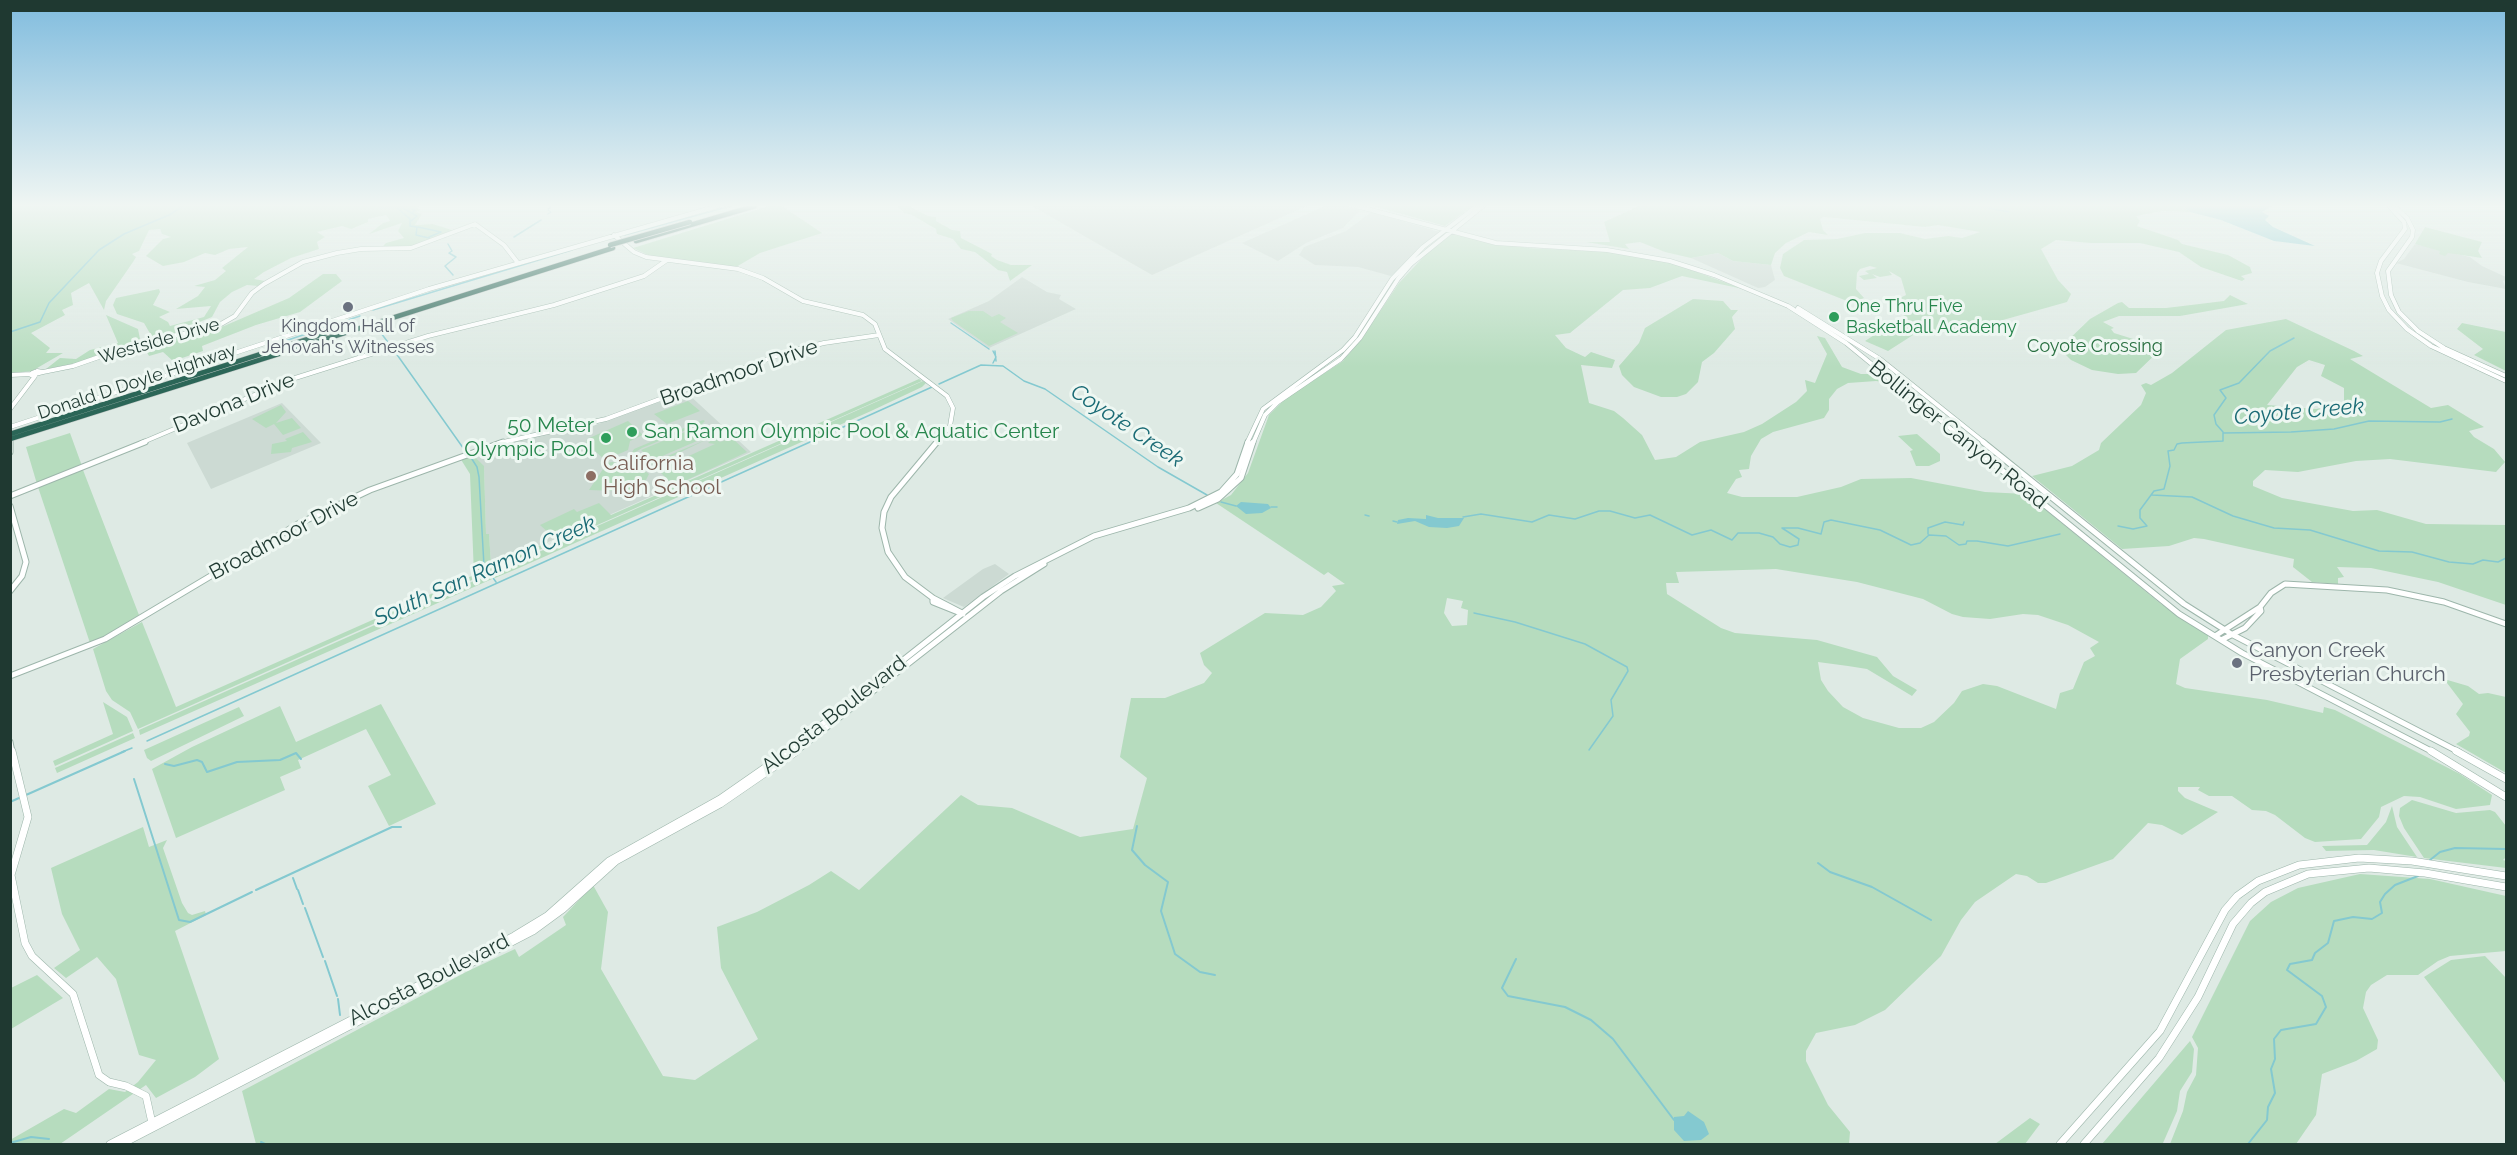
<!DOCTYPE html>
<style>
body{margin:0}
#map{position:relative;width:2517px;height:1155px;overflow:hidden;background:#deeae4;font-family:Raleway,sans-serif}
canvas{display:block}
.frame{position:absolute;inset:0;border:12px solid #1f3931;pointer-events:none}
</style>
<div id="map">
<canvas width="2517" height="1155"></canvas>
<div class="frame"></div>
</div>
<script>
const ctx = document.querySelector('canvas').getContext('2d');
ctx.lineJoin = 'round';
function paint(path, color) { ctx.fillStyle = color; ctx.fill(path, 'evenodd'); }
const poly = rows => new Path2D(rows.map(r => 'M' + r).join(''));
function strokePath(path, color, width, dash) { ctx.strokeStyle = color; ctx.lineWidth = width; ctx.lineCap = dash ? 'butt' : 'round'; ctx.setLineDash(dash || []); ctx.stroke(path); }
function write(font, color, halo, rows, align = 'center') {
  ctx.font = font + ' Raleway,sans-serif'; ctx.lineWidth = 6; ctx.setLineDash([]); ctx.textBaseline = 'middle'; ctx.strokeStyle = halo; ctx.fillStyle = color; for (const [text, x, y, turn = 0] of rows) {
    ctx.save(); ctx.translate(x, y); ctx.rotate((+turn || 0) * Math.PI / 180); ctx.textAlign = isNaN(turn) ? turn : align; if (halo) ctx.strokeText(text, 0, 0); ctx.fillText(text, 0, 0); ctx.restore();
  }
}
const built = poly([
 [1032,206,1307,206,1152,275],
 [1325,206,1348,206,1361,209,1343,228,1306,243,1278,261,1242,243],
 [1371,212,1440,232,1391,276,1358,267,1315,265,1299,255,1304,247,1346,231],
 [2415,244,2470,257,2482,266,2506,277,2506,280,2503,281,2506,289,2468,282,2396,263,2404,259],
 [1718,253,1733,261,1771,265,1775,280,1765,287,1758,288,1691,258],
 [1022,277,1047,292,1061,295,1059,299,1076,309,989,348,948,319,989,301],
 [686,392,751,452,501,563,491,565,489,535,486,535,484,467,472,454,514,440,590,427],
 [282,403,321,443,211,489,187,443],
 [995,564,1009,574,964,607,943,598,983,569]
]);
const green = poly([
 [10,206,419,206,417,207,420,210,416,212,422,214,415,225,433,224,455,231,411,246,381,248,386,243,404,238,398,231,402,223,369,234,383,223,390,221,386,215,368,219,368,222,351,229,342,226,317,232,325,237,317,242,319,249,291,258,264,272,254,279,265,281,258,286,247,285,232,292,220,302,212,317,184,328,180,335,152,337,144,323,117,314,113,305,116,298,159,289,160,292,153,305,170,312,159,317,168,322,170,326,204,317,211,306,176,309,198,296,205,287,194,286,215,280,226,271,222,268,248,247,229,249,215,255,205,253,184,262,163,266,146,256,163,239,171,237,162,234,160,229,149,230,139,251,132,254,136,257,133,262,106,301,104,310,89,283,71,293,73,305,62,310,65,315,31,333,50,348,46,353,63,353,32,371,11,373],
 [769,206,782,206,822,233,760,253,736,267,650,256,633,248],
 [897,206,909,206,928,216,936,217,936,221,952,230,960,231,961,238,992,254,991,256,997,260,1011,265,1032,265,1010,281,1007,272,998,270,975,252,961,249,953,239,937,234,936,229,912,215,904,213],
 [1373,206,1473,206,1445,226],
 [1639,206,2183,206,2190,212,2163,211,2136,216,2140,221,2137,226,2178,240,2182,244,2228,255,2250,267,2252,273,2241,276,2245,279,2242,281,2201,267,2179,252,2140,243,2091,243,2056,240,2041,249,2058,280,2071,294,2067,302,1971,329,1957,335,1924,328,1888,351,1865,341,1908,313,1896,300,1906,295,1901,278,1889,271,1892,275,1880,277,1872,274,1877,278,1864,280,1859,276,1869,274,1865,271,1877,268,1870,266,1860,269,1857,273,1856,289,1864,298,1852,303,1784,276,1780,268,1783,254,1804,240,1837,239,1865,233,1900,233,1925,239,1948,236,1962,238,1980,232,1938,225,1925,227,1824,217,1820,219,1823,230,1828,235,1809,232,1786,243,1775,253,1771,265,1733,261,1718,253,1691,258,1665,252,1640,242,1625,244,1629,249,1586,242,1610,242,1604,222],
 [2425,227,2482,242,2478,251,2482,258,2448,253,2445,256,2439,254,2440,251,2415,244],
 [1451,234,1528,248,1615,252,1675,264,1743,289,1682,276,1650,288,1623,290,1570,333,1555,335,1566,348,1585,357,1591,352,1615,360,1612,368,1581,365,1589,403,1614,411,1623,418,1642,435,1655,460,1676,457,1700,442,1744,432,1762,424,1796,402,1807,391,1805,380,1815,383,1827,354,1817,336,1825,338,1842,367,1861,374,1878,374,1889,383,1876,381,1848,383,1837,389,1829,399,1829,410,1824,418,1773,432,1761,439,1751,456,1749,469,1739,470,1742,477,1736,479,1727,493,1742,497,1797,497,1841,487,1861,479,1911,478,1985,492,2026,494,2161,604,2208,635,2208,639,2180,659,2176,684,2185,688,2267,700,2323,713,2324,707,2335,710,2460,774,2492,795,2490,805,2456,809,2420,797,2404,796,2381,807,2379,817,2361,839,2315,842,2305,838,2275,815,2266,811,2252,810,2232,796,2209,796,2198,790,2200,787,2178,787,2178,791,2185,798,2218,812,2182,835,2162,825,2148,823,2113,859,2046,883,2038,883,2027,876,2016,874,1975,902,1961,920,1941,956,1885,1010,1855,1025,1816,1033,1806,1051,1806,1061,1828,1105,1850,1132,1849,1144,256,1144,242,1091,468,971,515,949,519,957,566,925,563,917,593,885,608,912,601,969,663,1076,695,1080,758,1039,721,968,717,927,757,912,809,885,831,871,859,890,961,795,978,805,1012,808,1080,837,1133,829,1147,778,1120,757,1131,698,1165,698,1204,683,1212,673,1204,665,1200,653,1265,613,1303,615,1321,607,1336,591,1332,586,1345,584,1328,572,1324,575,1216,503,1231,495,1248,473,1269,415,1285,399,1343,361,1360,341,1399,283,1429,251],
 [1776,569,1857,582,1923,599,1952,614,1963,617,1990,619,2023,614,2038,615,2068,625,2099,642,2090,648,2095,656,2084,662,2073,689,2060,693,2056,709,1997,686,1983,684,1962,691,1954,703,1934,722,1921,728,1899,728,1863,718,1843,707,1828,691,1821,680,1818,662,1848,666,1867,669,1912,696,1917,690,1893,676,1877,657,1817,640,1735,633,1721,628,1667,594,1666,583,1648,583,1679,583,1676,572],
 [1447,598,1463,601,1461,608,1468,610,1467,625,1452,626,1444,613],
 [323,274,336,274,342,281,300,312,256,325,202,346,203,351,173,361,163,352,149,356,144,347,154,344,143,343,199,335,224,326,289,298],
 [2230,295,2248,304,2180,316,2119,316,2103,322,2114,328,2111,329,2114,333,2162,348,2136,373,2118,374,2092,370,2071,360,2064,353,2064,344,2090,319,2118,303,2122,302,2129,308,2166,308,2224,301],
 [1693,299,1723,301,1731,310,1738,310,1732,317,1735,329,1714,353,1702,362,1698,382,1686,394,1677,397,1661,397,1634,387,1622,375,1619,366,1639,343,1645,328],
 [969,311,983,311,992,317,999,314,1006,318,1000,322,1018,333,989,346,953,321,951,318],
 [106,315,138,329,140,339,76,363,46,369,60,358,76,359,90,350,118,343],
 [2286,319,2354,351,2363,356,2350,359,2431,408,2448,405,2484,427,2469,431,2474,437,2494,449,2505,462,2496,472,2390,459,2356,461,2298,472,2265,470,2253,481,2253,486,2282,498,2353,511,2377,510,2426,524,2506,525,2506,605,2438,582,2371,568,2337,567,2344,577,2338,578,2338,584,2312,582,2293,567,2294,559,2204,539,2194,538,2169,546,2122,549,2032,476,2072,466,2099,450,2101,443,2141,405,2146,393,2141,385,2146,383,2151,385,2172,373,2226,330],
 [2309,360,2325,365,2321,376,2344,388,2344,404,2316,409,2267,405,2297,367],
 [2462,323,2506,332,2506,371,2474,355,2483,349,2457,329],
 [919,379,922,381,559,542,540,525,574,509,577,512,599,503,611,515],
 [923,381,926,383,922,387,871,411,519,568,495,578,490,575,492,579,140,735,139,730],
 [688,401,700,411,667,424,654,414],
 [281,405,286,412,276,423,292,418,301,428,283,435,274,424,266,428,252,419],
 [703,420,705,421,702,424,715,428,714,436,658,463,637,466,649,474,640,492,589,490,607,463,612,462,635,466,628,459,634,449],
 [705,427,712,433,703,441,651,463,640,463,633,459,634,453,642,448,691,428],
 [628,421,643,435,630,441,628,450,605,460,586,443,587,439],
 [692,429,704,438,653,460,641,450],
 [303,432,312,442,292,448,291,452,271,454,272,444,287,441,285,439],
 [70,433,82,466,37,484,26,447],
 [1917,434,1940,454,1940,461,1929,466,1916,466,1910,451,1913,450,1898,436],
 [714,438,720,442,732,438,747,452,674,486,658,470,715,444,708,443],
 [472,454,484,466,486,534,489,534,491,564,501,563,548,542,548,546,138,729,130,712,112,700,106,691,93,649,142,622,176,707,474,575,470,474,460,458],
 [83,470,139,615,110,634,90,643,38,487],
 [2444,679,2468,686,2479,694,2488,693,2506,697,2506,773,2456,744,2469,736,2470,732,2456,714,2463,704],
 [103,702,127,717,133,731,55,766,53,761,113,734],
 [381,704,436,804,389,826,368,786,391,775,366,729,298,760,301,768,280,777,285,790,176,838,152,769,192,747,280,706,296,742],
 [239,707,244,716,151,761,147,758,144,750],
 [133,733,135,738,57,773,55,768],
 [2412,800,2456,813,2490,810,2495,812,2506,826,2506,857,2503,860,2506,861,2506,868,2424,858,2404,828,2399,816,2400,808],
 [2392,806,2397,827,2417,857,2374,850,2326,851,2322,846,2367,845,2386,822],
 [143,827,149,847,167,840,163,848,182,903,188,913,192,915,205,911,206,915,175,931,219,1059,195,1077,156,1098,146,1085,60,1144,11,1144,10,1140,64,1109,76,1113,109,1089,125,1092,138,1082,156,1060,139,1055,116,979,97,957,66,978,54,968,80,950,62,914,51,868],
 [2360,874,2430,879,2506,896,2506,951,2450,956,2438,961,2418,975,2387,975,2371,985,2366,992,2363,1008,2378,1040,2377,1049,2356,1061,2322,1074,2316,1115,2296,1144,2170,1144,2183,1111,2187,1092,2196,1075,2198,1048,2192,1037,2250,921,2271,902,2298,888],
 [2485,956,2506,978,2506,1084,2424,977,2451,960],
 [37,975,63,998,11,1029,11,988],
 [2190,1041,2194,1049,2192,1072,2180,1091,2177,1111,2163,1143,2102,1144],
 [2030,1118,2040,1124,2025,1144,1995,1144]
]);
const water = poly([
 [2183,206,2272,206,2262,212,2269,216,2265,220,2273,227,2315,246,2274,241,2221,220,2190,212],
 [1241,502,1268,504,1271,508,1262,513,1246,514,1236,506],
 [1426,515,1438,518,1464,518,1459,526,1447,528,1429,527,1415,521,1397,524,1398,520,1408,518,1426,519],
 [1688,1111,1704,1122,1709,1134,1701,1140,1684,1141,1674,1130,1674,1117,1684,1116]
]);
const streamFar1 = poly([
 [399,206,417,216,411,221],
 [1978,206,2009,212],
 [380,208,396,207,410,219,410,226,417,227,416,235,429,238],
 [412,209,415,210,412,213],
 [548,214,551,212,548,210,550,207],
 [418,227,441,232,429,237],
 [625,235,731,206],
 [514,237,541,220],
 [448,244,452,251,449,253,456,257,445,266,453,275],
 [373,310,572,250],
 [951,323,989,349],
 [378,329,390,345],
 [10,332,40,322,49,303,99,250,124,234,169,215,183,206],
 [282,342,360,316],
 [393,349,466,452],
 [993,351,996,357,993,363],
 [995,351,996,361],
 [1885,370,1943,416],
 [939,384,981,365,1003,366,1024,381,1045,389,1158,467,1207,495],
 [2223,432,2216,424,2214,415,2226,398,2220,390,2239,383,2270,351,2294,338],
 [2223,433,2291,432,2334,429,2369,421,2440,422,2452,419],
 [470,456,477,467,479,477,484,566,487,572],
 [2152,495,2192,497,2233,516,2274,528,2310,530,2379,551,2412,552,2449,562,2473,564,2483,560,2498,562,2506,558],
 [1221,502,1236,506],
 [1271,507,1277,507],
 [1365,515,1369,516],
 [1463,517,1481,514,1532,522,1549,515,1575,519,1599,511,1610,511,1635,518,1650,515,1692,535,1711,530,1732,540,1738,533,1759,533,1773,537,1780,544,1790,547,1798,545,1799,539,1782,528,1798,528,1821,534,1824,522,1831,520,1880,530,1911,545,1920,543,1929,535,1946,536,1959,545,1966,544,1967,541,1977,541,2008,546,2060,534],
 [1393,521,1397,522],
 [2118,526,2133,529,2147,526,2140,518,2140,510,2154,491,2164,489,2170,466,2168,451,2174,450,2177,444,2182,443,2223,441,2223,433],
 [1928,534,1928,528,1945,522,1963,525,1964,522],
 [491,575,496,582],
 [1474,613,1515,622,1585,644,1627,667,1628,671,1611,700,1613,716,1589,750],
 [147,741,932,387],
 [122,752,132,748]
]);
const stream = poly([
 [165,764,174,766,197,760,202,762,207,772,237,762,280,760,296,753,301,759],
 [134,779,179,920,190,922,252,892],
 [26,795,125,751],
 [10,802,19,798],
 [1137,826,1132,850,1145,865,1168,882,1161,911,1175,954,1200,972,1215,975],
 [2430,860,2440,852,2455,848,2506,849],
 [1818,863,1830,872,1872,887,1931,920],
 [293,878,297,889],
 [256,890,392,827,401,827],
 [298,890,303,904],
 [305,908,323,957],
 [1516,959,1502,988,1508,996,1565,1007,1591,1020,1613,1039,1674,1120],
 [325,961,337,996],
 [338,999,340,1015],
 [261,1142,265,1144],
 [10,1143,31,1137,49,1139],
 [2248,1144,2267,1120,2268,1107,2275,1093,2271,1069,2275,1059,2274,1039,2281,1030,2316,1024,2326,1007,2322,996,2287,970,2290,964,2312,960,2315,953,2328,943,2334,921,2353,917,2372,919,2382,913,2380,902,2385,894,2395,885,2418,876]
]);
const secondaryFar2 = poly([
 [1356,206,1496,243,1607,250,1670,261,1714,275,1788,306,1846,343,1968,443],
 [2389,206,2404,222,2405,229,2381,261,2377,273,2382,296,2389,310,2407,329,2431,346,2506,381],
 [2394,206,2407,218,2413,230,2412,237,2388,271,2391,295,2399,312,2418,331,2444,348,2506,376],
 [614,235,634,252,646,257,738,269,763,278,803,301,863,315,875,324,885,349,947,396,953,408,950,426,936,443],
 [1798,308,1880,359,1985,443],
 [37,371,43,372,31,375,32,373,37,371],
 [43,372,73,366,145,341,214,328,235,316,252,293,264,284,303,262,337,253,361,249,411,248,475,224,504,245,518,263],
 [10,375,31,374],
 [10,409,35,376],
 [10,427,429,289,718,206],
 [10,440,10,443],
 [141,443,292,379,428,336,554,305,644,276,667,260],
 [499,443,606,419,787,352,824,343,879,335],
 [1247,443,1263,409,1343,350,1355,337,1392,279,1423,247,1477,206],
 [1253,443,1265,415,1278,402,1341,359,1360,338,1398,279,1411,264,1483,206]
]);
const secondaryFar1 = poly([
 [10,442,10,452],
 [937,442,891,497,884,512,882,528,888,552,905,577,933,598,933,602,963,614],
 [1967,442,2179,614,2242,653,2433,752],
 [1983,442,2184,604,2233,635,2459,752],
 [10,496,145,442],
 [10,506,26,562,22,576,10,591],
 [1198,508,1218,499,1241,478,1253,442],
 [933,598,962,613],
 [2215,636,2260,607],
 [2221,640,2245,628,2261,611,2260,607,2271,593,2285,584,2387,590,2444,602,2506,624],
 [10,676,105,639,298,524,370,490,503,442],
 [10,742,12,752],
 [787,752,983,597,1015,576,1094,536,1189,508,1221,492,1237,474,1248,442],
 [795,752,1001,591,1044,564]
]);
const secondary = poly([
 [12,751,28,817,11,875,25,943,32,956,73,994,99,1075,109,1082,126,1086,146,1096,152,1123],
 [2431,751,2506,797],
 [2456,751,2506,779],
 [110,1144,514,936,547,916,609,861,720,799,789,751],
 [122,1144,533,931,563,909,616,861,720,804,797,751],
 [2060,1144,2160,1031,2225,910,2237,896,2258,881,2299,865,2359,858,2412,861,2506,876],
 [2084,1144,2159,1058,2198,997,2233,924,2251,903,2265,892,2308,874,2369,868,2425,873,2506,887]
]);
const highway = poly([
 [636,241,755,206],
 [10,434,333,331],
 [10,439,613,248]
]);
const highwayBridge = poly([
 [610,245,690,222]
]);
const markers = [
 [348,307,6,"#6b7280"],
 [1834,317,6,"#2e9e5b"],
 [632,432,6,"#2e9e5b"],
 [606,438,6,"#2e9e5b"],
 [591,476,6,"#8d6e63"],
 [2237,663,6,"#6b7280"]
];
const farLeisurenames = [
 ["One Thru Five",1846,307],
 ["Basketball Academy",1846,328]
];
const farWorshipnames = [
 ["Kingdom Hall of",348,327],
 ["Jehovah's Witnesses",348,348]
];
const farStreetnames = [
 ["Westside Drive",159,341,-16],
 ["Donald D Doyle Highway",137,382,-18]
];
const farParknames = [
 ["Coyote Crossing",2095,347]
];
const streetNames = [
 ["Broadmoor Drive",739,373,-19],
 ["Davona Drive",234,403,-22],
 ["Bollinger Canyon Road",1958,435,39],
 ["Broadmoor Drive",284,536,-28],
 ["Alcosta Boulevard",834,715,-38],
 ["Alcosta Boulevard",429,980,-27]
];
const leisureNames = [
 ["50 Meter",594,426],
 ["Olympic Pool",594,450],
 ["San Ramon Olympic Pool & Aquatic Center",644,432,"left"]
];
const educationNames = [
 ["California",603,464],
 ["High School",603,488]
];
const worshipNames = [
 ["Canyon Creek",2249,651],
 ["Presbyterian Church",2249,675]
];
const waterNames = [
 ["Coyote Creek",2299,412,-5],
 ["Coyote Creek",1127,426,34],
 ["South San Ramon Creek",485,571,-24]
];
paint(built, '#ccdad3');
paint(green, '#b6dcbe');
paint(water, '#84c9d0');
strokePath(streamFar1, '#84c9d0', 1.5);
strokePath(stream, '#84c9d0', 2);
strokePath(secondaryFar2, '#9db6ab', 5);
strokePath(secondaryFar1, '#9db6ab', 7);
strokePath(secondary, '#9db6ab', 8);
strokePath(highway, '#bcc4c1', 6);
strokePath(secondaryFar2, '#fff', 4);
strokePath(secondaryFar1, '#fff', 5);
strokePath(secondary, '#fff', 7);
strokePath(highway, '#2b6657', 4.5);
strokePath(highwayBridge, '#bcc4c1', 6, []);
strokePath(highwayBridge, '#2b6657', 4.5);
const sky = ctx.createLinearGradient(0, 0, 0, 367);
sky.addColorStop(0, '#80bcde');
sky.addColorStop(0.56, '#f0f6f3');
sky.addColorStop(1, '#f0f6f300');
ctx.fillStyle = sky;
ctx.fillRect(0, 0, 2517, 367);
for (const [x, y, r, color] of markers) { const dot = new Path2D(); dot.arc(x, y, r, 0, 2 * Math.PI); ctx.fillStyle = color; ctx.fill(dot); strokePath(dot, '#eef7f2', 2); }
write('18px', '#27864d', '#eef7f2', farLeisurenames, 'left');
write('18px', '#5b616d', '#eef7f2', farWorshipnames);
write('18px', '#1f3931', '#eef7f2', farStreetnames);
write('18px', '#297041', '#eef7f2', farParknames);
write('21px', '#1f3931', '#eef7f2', streetNames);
write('21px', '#27864d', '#eef7f2', leisureNames, 'right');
write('21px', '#785e54', '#eef7f2', educationNames, 'left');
write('21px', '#5b616d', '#eef7f2', worshipNames, 'left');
write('italic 22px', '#1a6b75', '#eef7f2', waterNames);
</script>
